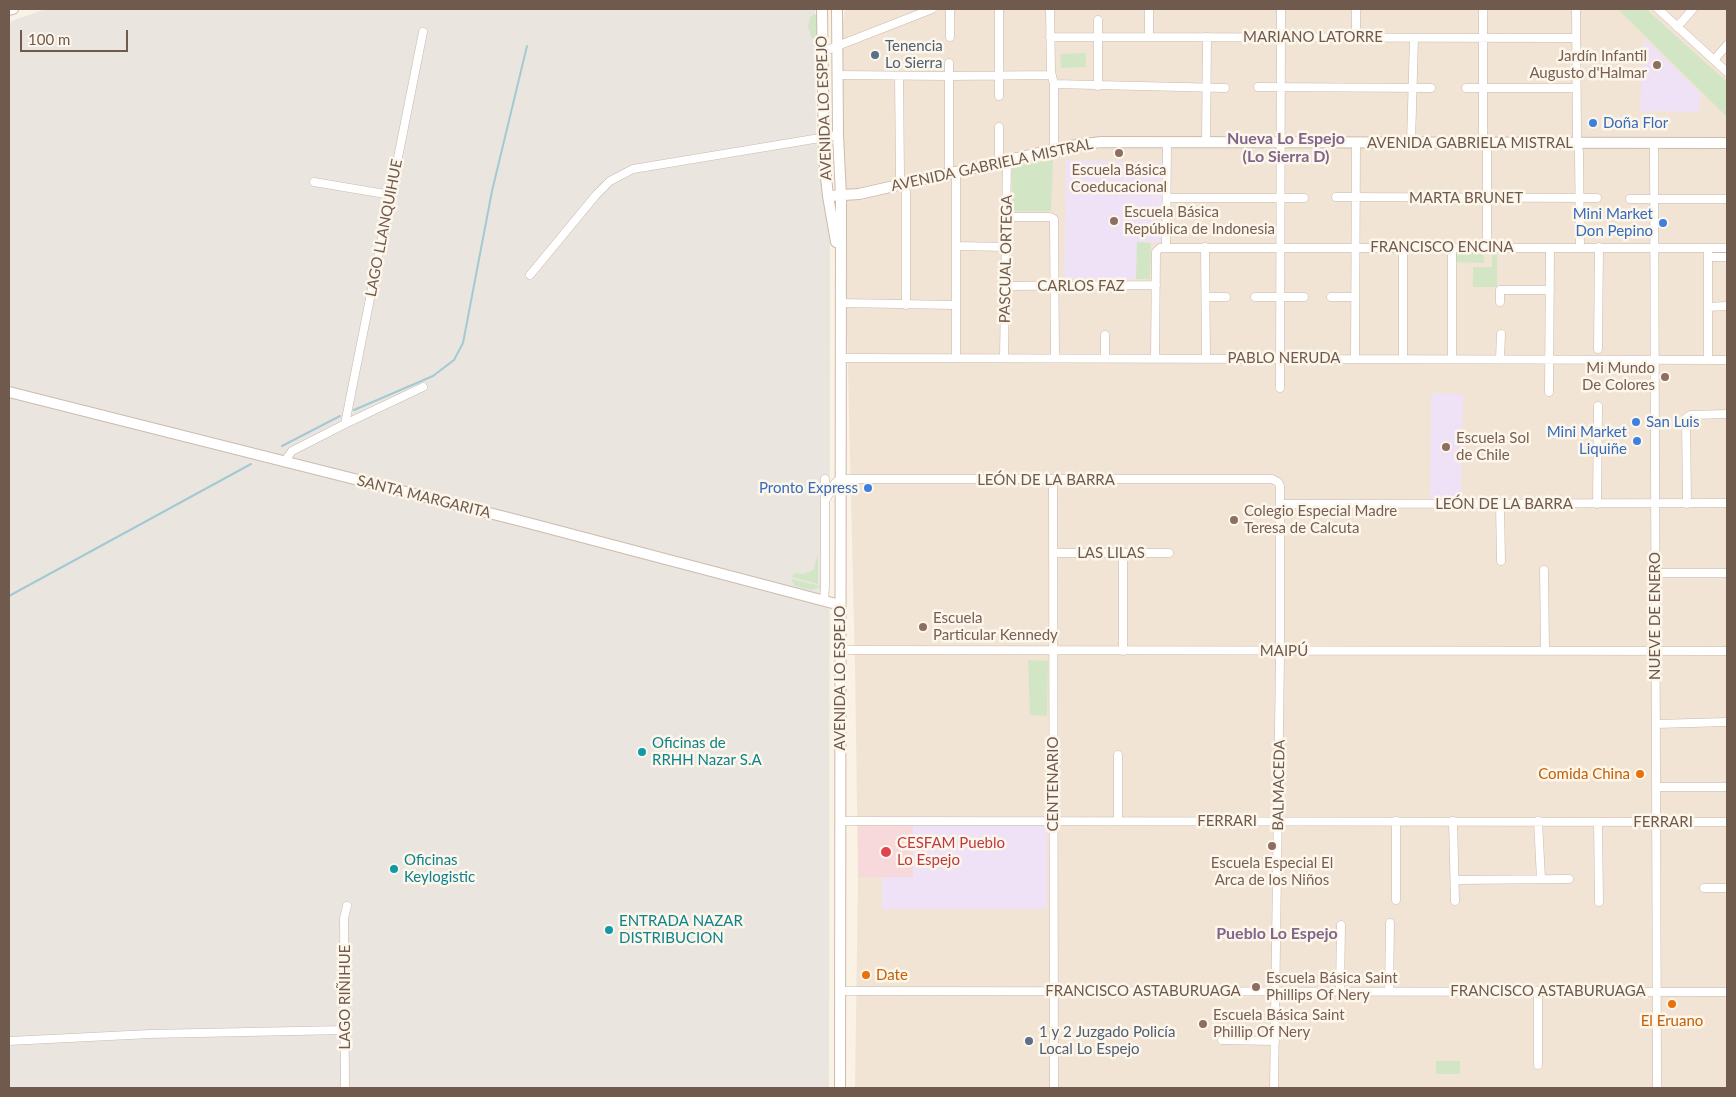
<!DOCTYPE html>
<meta charset="utf-8">
<style>
body{margin:0}
#map{position:relative;width:1736px;height:1097px;overflow:hidden;background:#faf2e5;font-family:Lato,sans-serif}
canvas{display:block}
.frame{position:absolute;inset:0;border:10px solid #705a4d;pointer-events:none}
.scale{position:absolute;left:20px;top:30px;width:108px;height:22px;box-sizing:border-box;border:2px solid #705a4d;border-top:0;padding-left:6px;font-size:15px;line-height:18px;white-space:nowrap;color:#705a4d;-webkit-text-stroke:4px #fdf6eb;paint-order:stroke}
</style>
<div id="map">
<canvas width="1736" height="1097"></canvas>
<div class="frame"></div>
<div class="scale">100 m</div>
</div>
<script>
const ctx = document.querySelector('canvas').getContext('2d');
ctx.lineJoin = 'round';
function paint(path, color) { ctx.fillStyle = color; ctx.fill(path, 'evenodd'); }
const poly = rows => new Path2D(rows.map(r => 'M' + r).join(''));
function strokePath(path, color, width, dash) { ctx.strokeStyle = color; ctx.lineWidth = width; ctx.lineCap = dash ? 'butt' : 'round'; ctx.setLineDash(dash || []); ctx.stroke(path); }
function write(font, color, halo, rows, align = 'center') {
  ctx.font = font + ' Lato,sans-serif'; ctx.lineWidth = 5; ctx.setLineDash([]); ctx.textBaseline = 'middle'; ctx.strokeStyle = halo; ctx.fillStyle = color; for (const [text, x, y, turn = 0] of rows) {
    ctx.save(); ctx.translate(x, y); ctx.rotate((+turn || 0) * Math.PI / 180); ctx.textAlign = isNaN(turn) ? turn : align; if (halo) ctx.strokeText(text, 0, 0); ctx.fillText(text, 0, 0); ctx.restore();
  }
}
const residential = poly([
 [845,9,1727,9,1727,1088,855,1088,858,877,855,665,846,288,842,31]
]);
const industrial = poly([
 [46,9,815,9,816,136,830,243,829,1088,9,1088,9,22]
]);
const education = poly([
 [1644,38,1700,93,1699,112,1640,111],
 [1066,160,1162,163,1163,242,1137,242,1136,279,1064,278],
 [1431,393,1463,394,1461,500,1430,499],
 [913,826,1043,826,1047,831,1047,909,882,909,882,877,913,877]
]);
const medical = poly([
 [858,826,913,826,913,877,858,877]
]);
const green = poly([
 [1618,9,1646,9,1727,82,1727,117],
 [814,14,818,15,818,40,815,41,811,37,808,27,810,18],
 [1086,53,1086,67,1061,68,1060,54],
 [1053,160,1051,211,1012,211,1012,166],
 [1137,242,1151,243,1150,279,1136,279],
 [1455,250,1484,250,1484,263,1455,262],
 [1492,251,1497,252,1497,287,1473,287,1473,267,1492,267],
 [818,554,818,584,791,577,796,573,804,574,813,570],
 [791,579,820,586,820,587,811,590,795,586],
 [1028,660,1048,661,1047,716,1030,715],
 [1436,1061,1460,1061,1460,1074,1436,1074]
]);
const stream = poly([
 [354,410,433,376,454,360,463,343,492,191,527,46],
 [282,446,340,416],
 [9,596,251,464]
]);
const street = poly([
 [950,9,950,37],
 [1050,9,1051,72,1054,84,1054,150],
 [1149,9,1149,37],
 [1483,9,1483,133,1487,151,1487,248],
 [1576,9,1577,139,1579,152,1580,247],
 [1658,9,1727,72],
 [1677,27,1692,10],
 [1050,37,1576,38],
 [1356,37,1356,9],
 [822,52,932,9],
 [1714,60,1727,45],
 [837,75,949,76,1051,75],
 [899,76,900,176,906,192,906,305],
 [1054,84,1225,88],
 [1098,86,1098,20],
 [1258,87,1431,88],
 [1466,88,1576,88],
 [999,96,999,9],
 [1206,142,1207,37],
 [1411,142,1414,38],
 [1654,143,1657,1088],
 [999,162,999,127],
 [949,173,949,63],
 [314,182,391,195],
 [1336,197,1597,198],
 [1167,198,1304,198],
 [1630,199,1727,199],
 [1006,217,1050,217,1054,219,1055,358],
 [956,246,1006,247],
 [1205,247,1206,358],
 [1452,247,1452,359],
 [1166,248,1167,142],
 [1708,248,1708,360],
 [1708,257,1727,257],
 [530,275,596,195,610,181,633,169,838,135],
 [1005,286,1156,285],
 [1206,297,1226,297],
 [1255,297,1304,297],
 [1331,297,1355,297],
 [1500,302,1500,290,1550,290],
 [841,303,956,305],
 [1708,307,1727,306],
 [1598,349,1599,247],
 [840,358,1727,360],
 [956,358,956,171],
 [1004,358,1007,160],
 [1105,358,1105,335],
 [1155,358,1156,252,1160,248,1727,248],
 [1355,359,1356,142],
 [1403,359,1403,247],
 [1500,359,1501,334],
 [1280,388,1281,9],
 [1549,392,1550,248],
 [345,424,423,32],
 [284,462,292,451,345,424,423,387],
 [1053,480,1054,1088],
 [825,501,835,483,840,479,1272,479,1278,482,1280,486,1280,657,1274,1088],
 [1280,504,1727,503],
 [1500,504,1501,561],
 [1597,504,1598,406],
 [1687,504,1686,418,1691,415,1727,414],
 [1053,553,1169,553],
 [1123,553,1123,651],
 [1544,570,1545,651],
 [1655,573,1727,573],
 [824,600,825,586,825,479],
 [841,650,1727,651],
 [1656,724,1727,722],
 [1656,787,1727,787],
 [841,821,1727,822],
 [1118,821,1118,755],
 [1453,821,1455,901],
 [1538,821,1541,879],
 [1598,822,1599,902],
 [1455,880,1569,879],
 [1704,888,1727,888],
 [1396,900,1396,821],
 [840,991,1727,992],
 [1340,991,1341,925],
 [1389,991,1390,923],
 [1222,1040,1275,1041],
 [9,1041,150,1034,345,1030],
 [1538,1065,1538,991],
 [345,1088,344,918,347,906]
]);
const secondary = poly([
 [822,9,824,158,828,196,836,242],
 [837,9,838,135,841,196,840,1088],
 [9,10,13,9],
 [828,196,859,194,1070,146,1101,142,1727,143],
 [9,392,517,520,840,605]
]);
const markers = [
 [875,55,5,"#5c6f8a"],
 [1657,65,5,"#8d6e63"],
 [1593,123,5,"#3f7fe0"],
 [1119,153,5,"#8d6e63"],
 [1114,221,5,"#8d6e63"],
 [1663,223,5,"#3f7fe0"],
 [1665,377,5,"#8d6e63"],
 [1636,422,5,"#3f7fe0"],
 [1637,441,5,"#3f7fe0"],
 [1446,447,5,"#8d6e63"],
 [868,488,5,"#3f7fe0"],
 [1234,520,5,"#8d6e63"],
 [923,627,5,"#8d6e63"],
 [642,752,5,"#0f9aa8"],
 [1640,774,5,"#e8710a"],
 [1272,846,5,"#8d6e63"],
 [886,852,6,"#e0444e"],
 [394,869,5,"#0f9aa8"],
 [609,930,5,"#0f9aa8"],
 [866,975,5,"#e8710a"],
 [1256,987,5,"#8d6e63"],
 [1672,1004,5,"#e8710a"],
 [1203,1024,5,"#8d6e63"],
 [1029,1041,5,"#5c6f8a"]
];
const streetNames = [
 ["MARIANO LATORRE",1313,37],
 ["AVENIDA LO ESPEJO",824,108,-92],
 ["AVENIDA GABRIELA MISTRAL",1470,143],
 ["AVENIDA GABRIELA MISTRAL",992,165,-12],
 ["MARTA BRUNET",1466,198],
 ["LAGO LLANQUIHUE",384,228,-79],
 ["FRANCISCO ENCINA",1442,247],
 ["PASCUAL ORTEGA",1006,259,-89],
 ["CARLOS FAZ",1081,286],
 ["PABLO NERUDA",1284,358],
 ["LEÓN DE LA BARRA",1046,480],
 ["SANTA MARGARITA",424,497,14],
 ["LEÓN DE LA BARRA",1504,504],
 ["LAS LILAS",1111,553],
 ["NUEVE DE ENERO",1655,616,-90],
 ["MAIPÚ",1284,651],
 ["AVENIDA LO ESPEJO",840,678,-90],
 ["CENTENARIO",1053,784,-90],
 ["BALMACEDA",1279,785,-89],
 ["FERRARI",1227,821],
 ["FERRARI",1663,822],
 ["FRANCISCO ASTABURUAGA",1143,991],
 ["FRANCISCO ASTABURUAGA",1548,991],
 ["LAGO RIÑIHUE",345,997,-90]
];
const serviceNames = [
 ["Tenencia",885,46],
 ["Lo Sierra",885,63],
 ["1 y 2 Juzgado Policía",1039,1032],
 ["Local Lo Espejo",1039,1049]
];
const educationNames = [
 ["Jardín Infantil",1647,56,"right"],
 ["Augusto d'Halmar",1647,73,"right"],
 ["Escuela Básica",1119,170,"center"],
 ["Coeducacional",1119,187,"center"],
 ["Escuela Básica",1124,212],
 ["República de Indonesia",1124,229],
 ["Mi Mundo",1655,368,"right"],
 ["De Colores",1655,385,"right"],
 ["Escuela Sol",1456,438],
 ["de Chile",1456,455],
 ["Colegio Especial Madre",1244,511],
 ["Teresa de Calcuta",1244,528],
 ["Escuela",933,618],
 ["Particular Kennedy",933,635],
 ["Escuela Especial El",1272,863,"center"],
 ["Arca de los Niños",1272,880,"center"],
 ["Escuela Básica Saint",1266,978],
 ["Phillips Of Nery",1266,995],
 ["Escuela Básica Saint",1213,1015],
 ["Phillip Of Nery",1213,1032]
];
const shopNames = [
 ["Doña Flor",1603,123,"left"],
 ["Mini Market",1653,214],
 ["Don Pepino",1653,231],
 ["San Luis",1646,422,"left"],
 ["Mini Market",1627,432],
 ["Liquiñe",1627,449],
 ["Pronto Express",858,488]
];
const cultureNames = [
 ["Oficinas de",652,743],
 ["RRHH Nazar S.A",652,760],
 ["Oficinas",404,860],
 ["Keylogistic",404,877],
 ["ENTRADA NAZAR",619,921],
 ["DISTRIBUCION",619,938]
];
const foodNames = [
 ["Comida China",1630,774],
 ["Date",876,975,"left"],
 ["El Eruano",1672,1021,"center"]
];
const healthNames = [
 ["CESFAM Pueblo",897,843],
 ["Lo Espejo",897,860]
];
const neighbourhoodNames = [
 ["Nueva Lo Espejo",1286,139],
 ["(Lo Sierra D)",1286,157],
 ["Pueblo Lo Espejo",1277,934]
];
paint(residential, '#f1e4d5');
paint(industrial, '#eae5df');
paint(education, '#efe2f6');
paint(medical, '#f7d9dc');
paint(green, '#d2e6c5');
strokePath(stream, '#a3cad2', 2);
strokePath(street, '#cabaad', 9);
strokePath(secondary, '#cdbbab', 12);
strokePath(street, '#fff', 8);
strokePath(secondary, '#fff', 10);
for (const [x, y, r, color] of markers) { const dot = new Path2D(); dot.arc(x, y, r, 0, 2 * Math.PI); ctx.fillStyle = color; ctx.fill(dot); strokePath(dot, '#fdf6eb', 2); }
write('15px', '#705a4d', '#fdf6eb', streetNames);
write('15px', '#4e5e75', '#fdf6eb', serviceNames, 'left');
write('15px', '#785e54', '#fdf6eb', educationNames, 'left');
write('15px', '#366cbe', '#fdf6eb', shopNames, 'right');
write('15px', '#0d838f', '#fdf6eb', cultureNames, 'left');
write('15px', '#c56008', '#fdf6eb', foodNames, 'right');
write('15px', '#be3a42', '#fdf6eb', healthNames, 'left');
write('bold 16px', '#80658c', '#fdf6eb', neighbourhoodNames);
</script>
